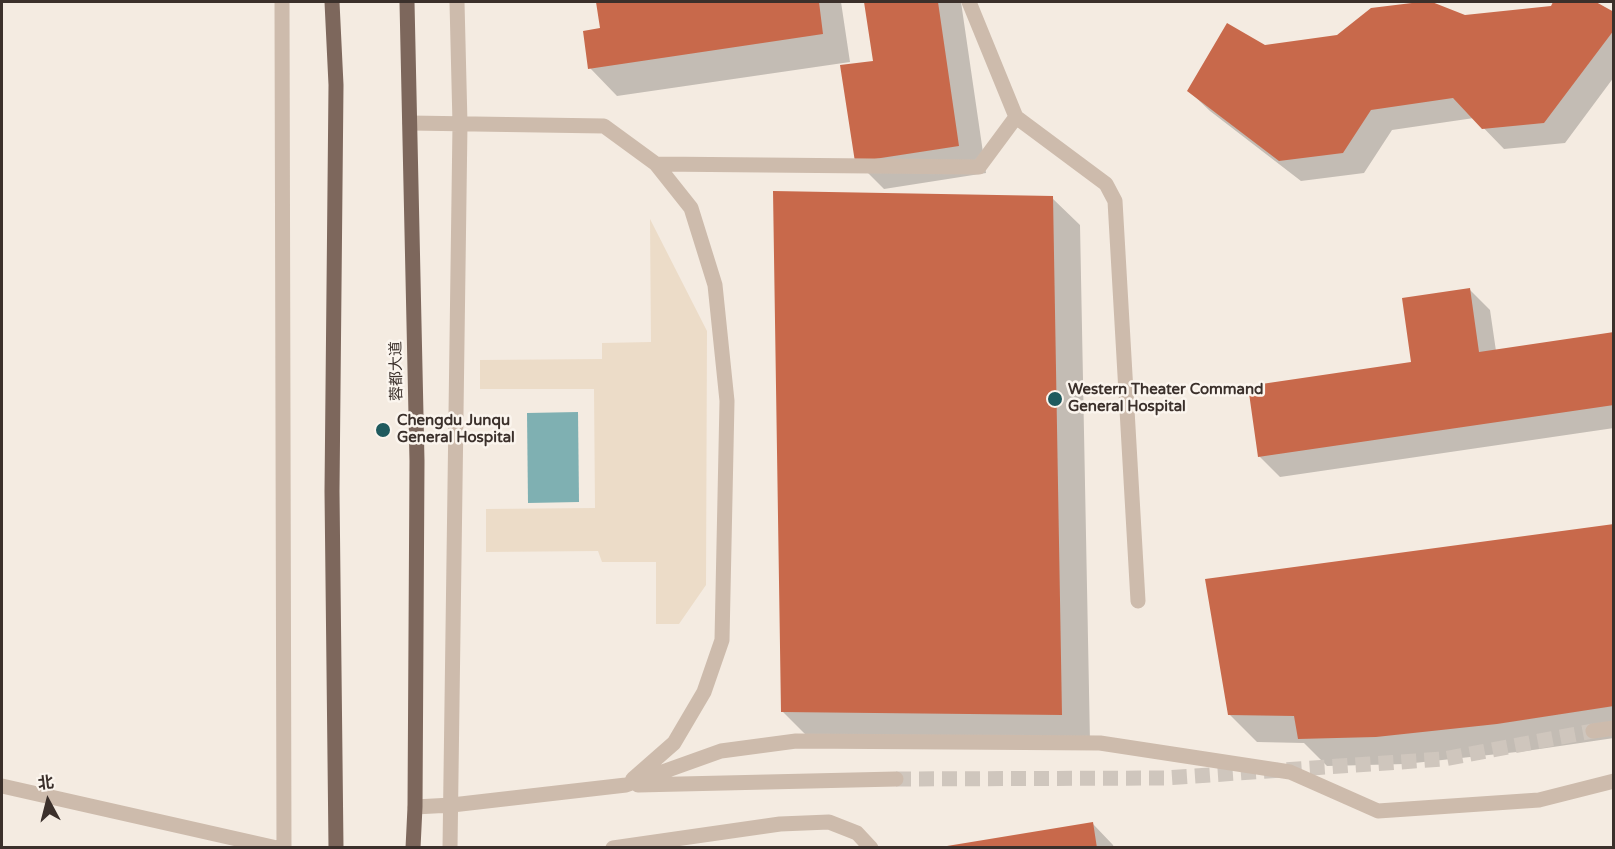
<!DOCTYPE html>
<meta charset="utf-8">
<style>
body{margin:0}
#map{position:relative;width:1615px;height:849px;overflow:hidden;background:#f4ebe1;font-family:"Varela Round","Noto Sans SC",sans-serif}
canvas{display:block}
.frame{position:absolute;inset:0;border:3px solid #3b302b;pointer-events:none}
.north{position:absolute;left:18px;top:771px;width:60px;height:60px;-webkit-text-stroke:4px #fbf5ee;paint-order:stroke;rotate:353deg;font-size:16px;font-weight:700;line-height:24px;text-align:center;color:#3b302b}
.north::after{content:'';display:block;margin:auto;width:21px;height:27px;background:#3b302b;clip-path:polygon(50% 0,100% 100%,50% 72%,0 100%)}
</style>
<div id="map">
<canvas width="1615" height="849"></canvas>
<div class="frame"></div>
<div class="north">北</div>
</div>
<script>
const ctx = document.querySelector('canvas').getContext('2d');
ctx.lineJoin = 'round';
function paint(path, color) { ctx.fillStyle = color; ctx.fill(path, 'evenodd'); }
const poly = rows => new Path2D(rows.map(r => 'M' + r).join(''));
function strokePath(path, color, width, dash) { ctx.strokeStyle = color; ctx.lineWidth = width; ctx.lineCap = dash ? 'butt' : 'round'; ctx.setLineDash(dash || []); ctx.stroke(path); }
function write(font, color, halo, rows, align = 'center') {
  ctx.font = font + ' "Varela Round","Noto Sans SC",sans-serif'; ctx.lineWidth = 5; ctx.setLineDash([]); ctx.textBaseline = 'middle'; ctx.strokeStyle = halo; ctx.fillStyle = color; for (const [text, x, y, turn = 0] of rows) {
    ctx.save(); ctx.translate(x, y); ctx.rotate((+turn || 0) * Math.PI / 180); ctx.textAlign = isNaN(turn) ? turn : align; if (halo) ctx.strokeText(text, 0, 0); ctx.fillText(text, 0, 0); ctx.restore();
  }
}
const plaza = poly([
 [650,219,707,331,706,585,679,624,656,624,656,562,602,562,598,551,486,552,486,509,595,508,594,389,480,389,480,360,602,359,602,343,651,342]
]);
const water = poly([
 [578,412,579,502,528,503,527,413]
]);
const shadow = poly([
 [597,2,841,2,850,62,617,96,590,68,601,29],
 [866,2,961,2,986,173,884,189,856,161,875,62],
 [1429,2,1464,17,1552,7,1555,2,1594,2,1614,14,1614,77,1565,143,1504,149,1474,118,1392,130,1364,173,1301,181,1210,111,1189,91,1265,47,1337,37,1371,9],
 [1052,198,1080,225,1090,742,810,739,782,711],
 [1469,289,1490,310,1496,351,1614,334,1614,428,1280,477,1259,456,1413,363],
 [1614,526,1614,738,1526,751,1405,764,1327,766,1304,743,1257,742,1229,714],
 [1093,824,1113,845,1114,848,949,848]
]);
const building = poly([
 [596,2,819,2,823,34,588,69,583,31,600,28],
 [864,2,938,2,959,146,855,162,840,65,873,61],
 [1420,2,1432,2,1465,15,1551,6,1553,2,1596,2,1614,12,1614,30,1544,123,1482,129,1453,98,1371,110,1343,153,1279,161,1187,91,1227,23,1265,45,1337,35,1371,8],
 [773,191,1053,196,1062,715,781,712],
 [1470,288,1479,352,1614,332,1614,405,1258,457,1248,386,1411,362,1402,298],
 [1614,524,1614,706,1497,724,1376,737,1298,739,1294,716,1228,715,1205,579],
 [1093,822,1097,848,948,848,947,846]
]);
const minorTunnel = poly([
 [896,779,1165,778,1444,759,1593,731]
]);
const minor = poly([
 [282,2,284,848],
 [1016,117,1106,184,1115,201,1138,601],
 [410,123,604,126,656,164,979,167,1016,117,969,2],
 [1593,731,1614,728],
 [633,779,674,743,704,692,722,640,727,401,715,285,691,208,656,164],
 [638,785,896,779],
 [2,786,277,848],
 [415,807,452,805,626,785,721,751,796,741,1100,743,1290,772,1378,811,1539,800,1614,781],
 [450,848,460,124,457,2],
 [613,848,780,824,829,822,857,833,871,848]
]);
const major = poly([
 [332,2,336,85,332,491,336,848],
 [407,2,417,461,415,807,413,848]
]);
const markers = [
 [1055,399,8,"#1f5a5e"],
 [383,430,8,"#1f5a5e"]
];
const streetNames = [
 ["蓉都大道",397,371,-91]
];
const poiNames = [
 ["Western Theater Command",1068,390],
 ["General Hospital",1068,407],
 ["Chengdu Junqu",397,421],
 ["General Hospital",397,438]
];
paint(plaza, '#ecdcc8');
paint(water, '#7fb0b2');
paint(shadow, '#0003');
paint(building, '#c8694b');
strokePath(minorTunnel, '#cfc6bd', 15, [15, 8]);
strokePath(minor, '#cdbbac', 15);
strokePath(major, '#7d675c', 15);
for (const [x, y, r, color] of markers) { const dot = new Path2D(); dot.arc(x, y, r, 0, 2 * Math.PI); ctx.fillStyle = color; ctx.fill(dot); strokePath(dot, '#fbf5ee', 2); }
write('15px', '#3b302b', '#fbf5ee', streetNames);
write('bold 15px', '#3b302b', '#fbf5ee', poiNames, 'left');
</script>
